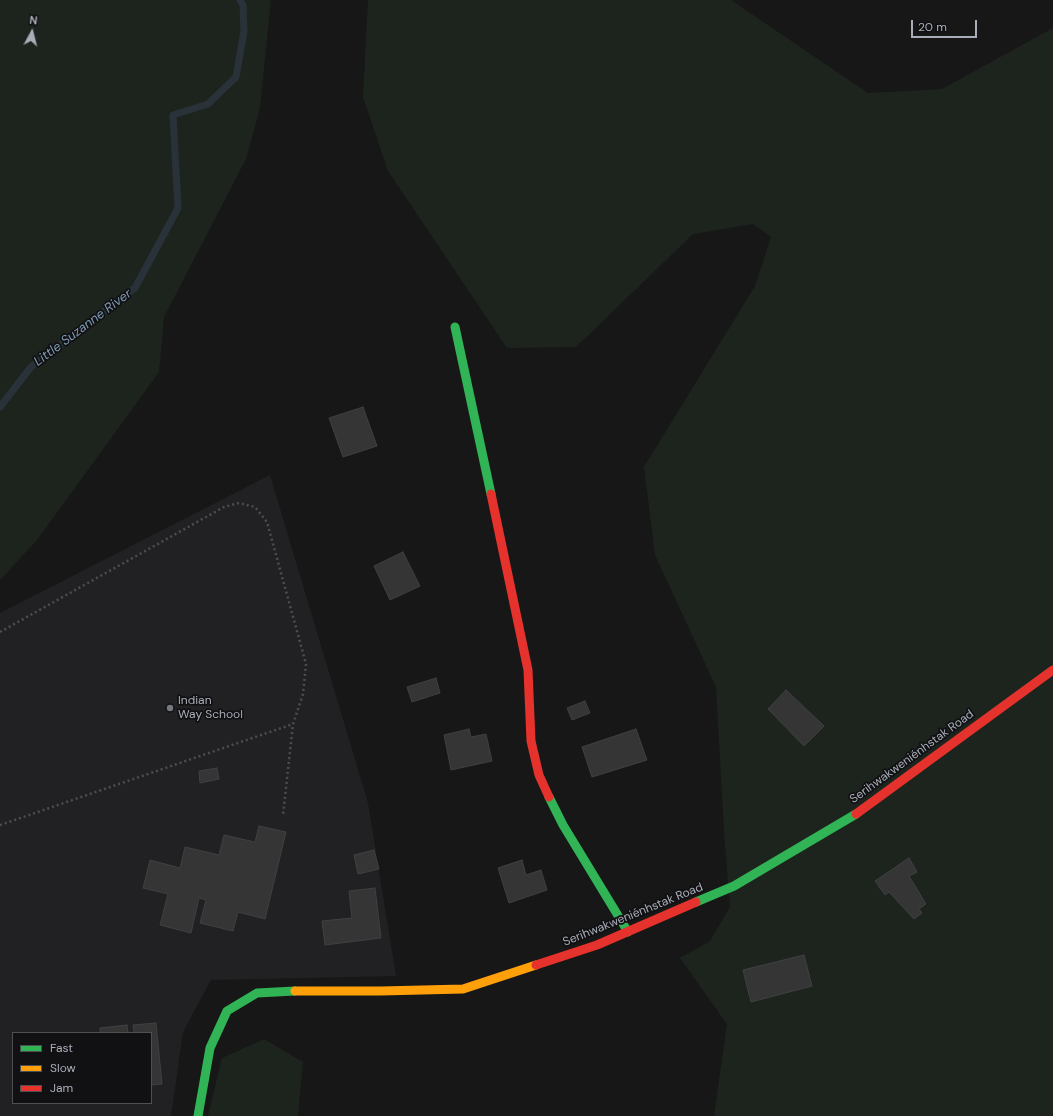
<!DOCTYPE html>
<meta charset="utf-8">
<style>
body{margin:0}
#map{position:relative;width:1053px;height:1116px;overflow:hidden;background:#171717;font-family:"DM Sans",sans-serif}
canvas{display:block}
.legend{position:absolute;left:12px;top:1032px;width:140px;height:72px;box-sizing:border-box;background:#111113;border:1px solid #4d4f55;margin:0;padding:5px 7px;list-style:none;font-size:12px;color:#a8adb8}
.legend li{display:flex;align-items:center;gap:8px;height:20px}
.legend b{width:20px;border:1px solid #4d4f55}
.north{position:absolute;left:12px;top:12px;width:40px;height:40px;-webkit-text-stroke:3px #111113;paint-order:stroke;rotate:7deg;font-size:11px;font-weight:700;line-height:16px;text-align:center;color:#a8adb8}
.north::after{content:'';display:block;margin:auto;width:14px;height:18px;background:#a8adb8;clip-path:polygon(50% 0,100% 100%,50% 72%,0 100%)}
.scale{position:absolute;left:911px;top:20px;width:66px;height:18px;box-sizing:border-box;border:2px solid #a8adb8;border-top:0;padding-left:5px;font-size:12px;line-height:14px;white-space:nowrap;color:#a8adb8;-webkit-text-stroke:3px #111113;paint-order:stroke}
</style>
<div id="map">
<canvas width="1053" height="1116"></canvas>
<ul class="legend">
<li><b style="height:5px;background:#30b455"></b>Fast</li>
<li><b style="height:5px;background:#ff9f0a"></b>Slow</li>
<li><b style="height:5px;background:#e5322d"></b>Jam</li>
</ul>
<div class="north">N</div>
<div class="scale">20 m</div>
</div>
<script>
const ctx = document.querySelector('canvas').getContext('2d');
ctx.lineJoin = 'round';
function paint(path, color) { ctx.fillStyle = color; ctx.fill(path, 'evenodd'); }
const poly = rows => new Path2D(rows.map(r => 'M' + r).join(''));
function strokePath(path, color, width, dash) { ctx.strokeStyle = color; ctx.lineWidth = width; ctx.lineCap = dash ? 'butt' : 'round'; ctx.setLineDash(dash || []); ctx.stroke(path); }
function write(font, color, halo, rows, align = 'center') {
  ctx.font = font + ' "DM Sans",sans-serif'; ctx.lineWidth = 3.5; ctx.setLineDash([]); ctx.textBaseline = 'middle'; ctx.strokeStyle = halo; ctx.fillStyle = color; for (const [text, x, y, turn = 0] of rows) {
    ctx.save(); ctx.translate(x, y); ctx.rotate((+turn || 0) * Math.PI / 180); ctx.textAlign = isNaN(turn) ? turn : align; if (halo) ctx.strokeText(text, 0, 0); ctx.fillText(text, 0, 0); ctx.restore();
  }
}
const built = poly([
 [270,475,368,803,396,976,211,980,183,1032,171,1116,0,1116,0,613],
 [13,1033,151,1033,151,1103,13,1103]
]);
const green = poly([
 [0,0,271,0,260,108,246,159,164,317,159,372,37,540,0,580],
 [368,0,731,0,868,93,942,89,1053,28,1053,1116,714,1116,727,1024,680,958,710,941,730,907,724,832,716,687,655,555,644,467,755,286,771,237,753,224,693,234,576,347,507,348,388,171,363,97],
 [264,1039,303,1062,298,1116,208,1116,222,1058]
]);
const stream = poly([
 [0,407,31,367,135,288,178,208,173,115,208,104,236,77,244,31,243,5,240,0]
]);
const building = poly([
 [363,407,377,446,343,457,329,418,363,407],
 [403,552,420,586,390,600,374,566,403,552],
 [436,678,440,693,412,702,407,687,436,678],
 [786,690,824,726,804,746,768,709,786,690],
 [585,701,590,713,572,720,567,708,585,701],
 [469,729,471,737,486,734,492,761,451,770,444,735,469,729],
 [636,729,647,760,592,777,582,747,636,729],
 [217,768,219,779,200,783,199,771,217,768],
 [259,826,286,832,265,919,238,912,233,931,200,923,206,900,199,898,191,933,160,925,168,894,143,888,150,860,180,868,185,847,219,855,224,835,255,842,259,826],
 [374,850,379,869,358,874,354,855,374,850],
 [909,858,917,872,909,876,926,904,919,909,922,913,914,919,889,892,885,895,875,881,909,858],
 [522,860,526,875,541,870,547,890,509,903,498,868,522,860],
 [375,888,381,938,325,945,322,921,352,918,349,891,375,888],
 [804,955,812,986,751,1002,743,970,804,955],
 [156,1023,162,1084,151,1085,151,1033,134,1033,133,1025,156,1023],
 [127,1025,128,1033,100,1033,100,1028,127,1025]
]);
const path = poly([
 [0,632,224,507,239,503,255,507,267,522,306,664,303,694,293,724,283,815],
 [0,825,293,724]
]);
const fast = poly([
 [455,327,491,494],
 [549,797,563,825,628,932],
 [696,902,734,886,856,814],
 [198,1116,210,1048,227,1011,257,993,295,991]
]);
const slow = poly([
 [295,991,381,991,463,989,536,965]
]);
const jam = poly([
 [491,494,528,670,531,741,539,775,549,797],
 [856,814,1053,670],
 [536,965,597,945,696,902]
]);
const markers = [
 [170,708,4,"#757880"]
];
const poiNames = [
 ["Indian",178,701],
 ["Way School",178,715]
];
const streetNames = [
 ["Serihwakweniénhstak Road",912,757,-36],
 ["Serihwakweniénhstak Road",633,915,-22]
];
const waterNames = [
 ["Little Suzanne River",83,328,-37]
];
paint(built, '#212123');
paint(green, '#1d241e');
strokePath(stream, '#2a3239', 7);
paint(building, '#353536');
strokePath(building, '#3f4043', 1);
strokePath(path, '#4d4e52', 2.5, [2, 3]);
strokePath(fast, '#30b455', 9);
strokePath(slow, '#ff9f0a', 9);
strokePath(jam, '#e5322d', 9);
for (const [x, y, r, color] of markers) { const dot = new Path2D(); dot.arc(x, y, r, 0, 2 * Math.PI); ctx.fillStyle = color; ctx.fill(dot); strokePath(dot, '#111113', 1.5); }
write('12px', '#a8adb8', '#111113', poiNames, 'left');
write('12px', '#a8adb8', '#111113', streetNames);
write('italic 13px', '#7f9bb3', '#111113', waterNames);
</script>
